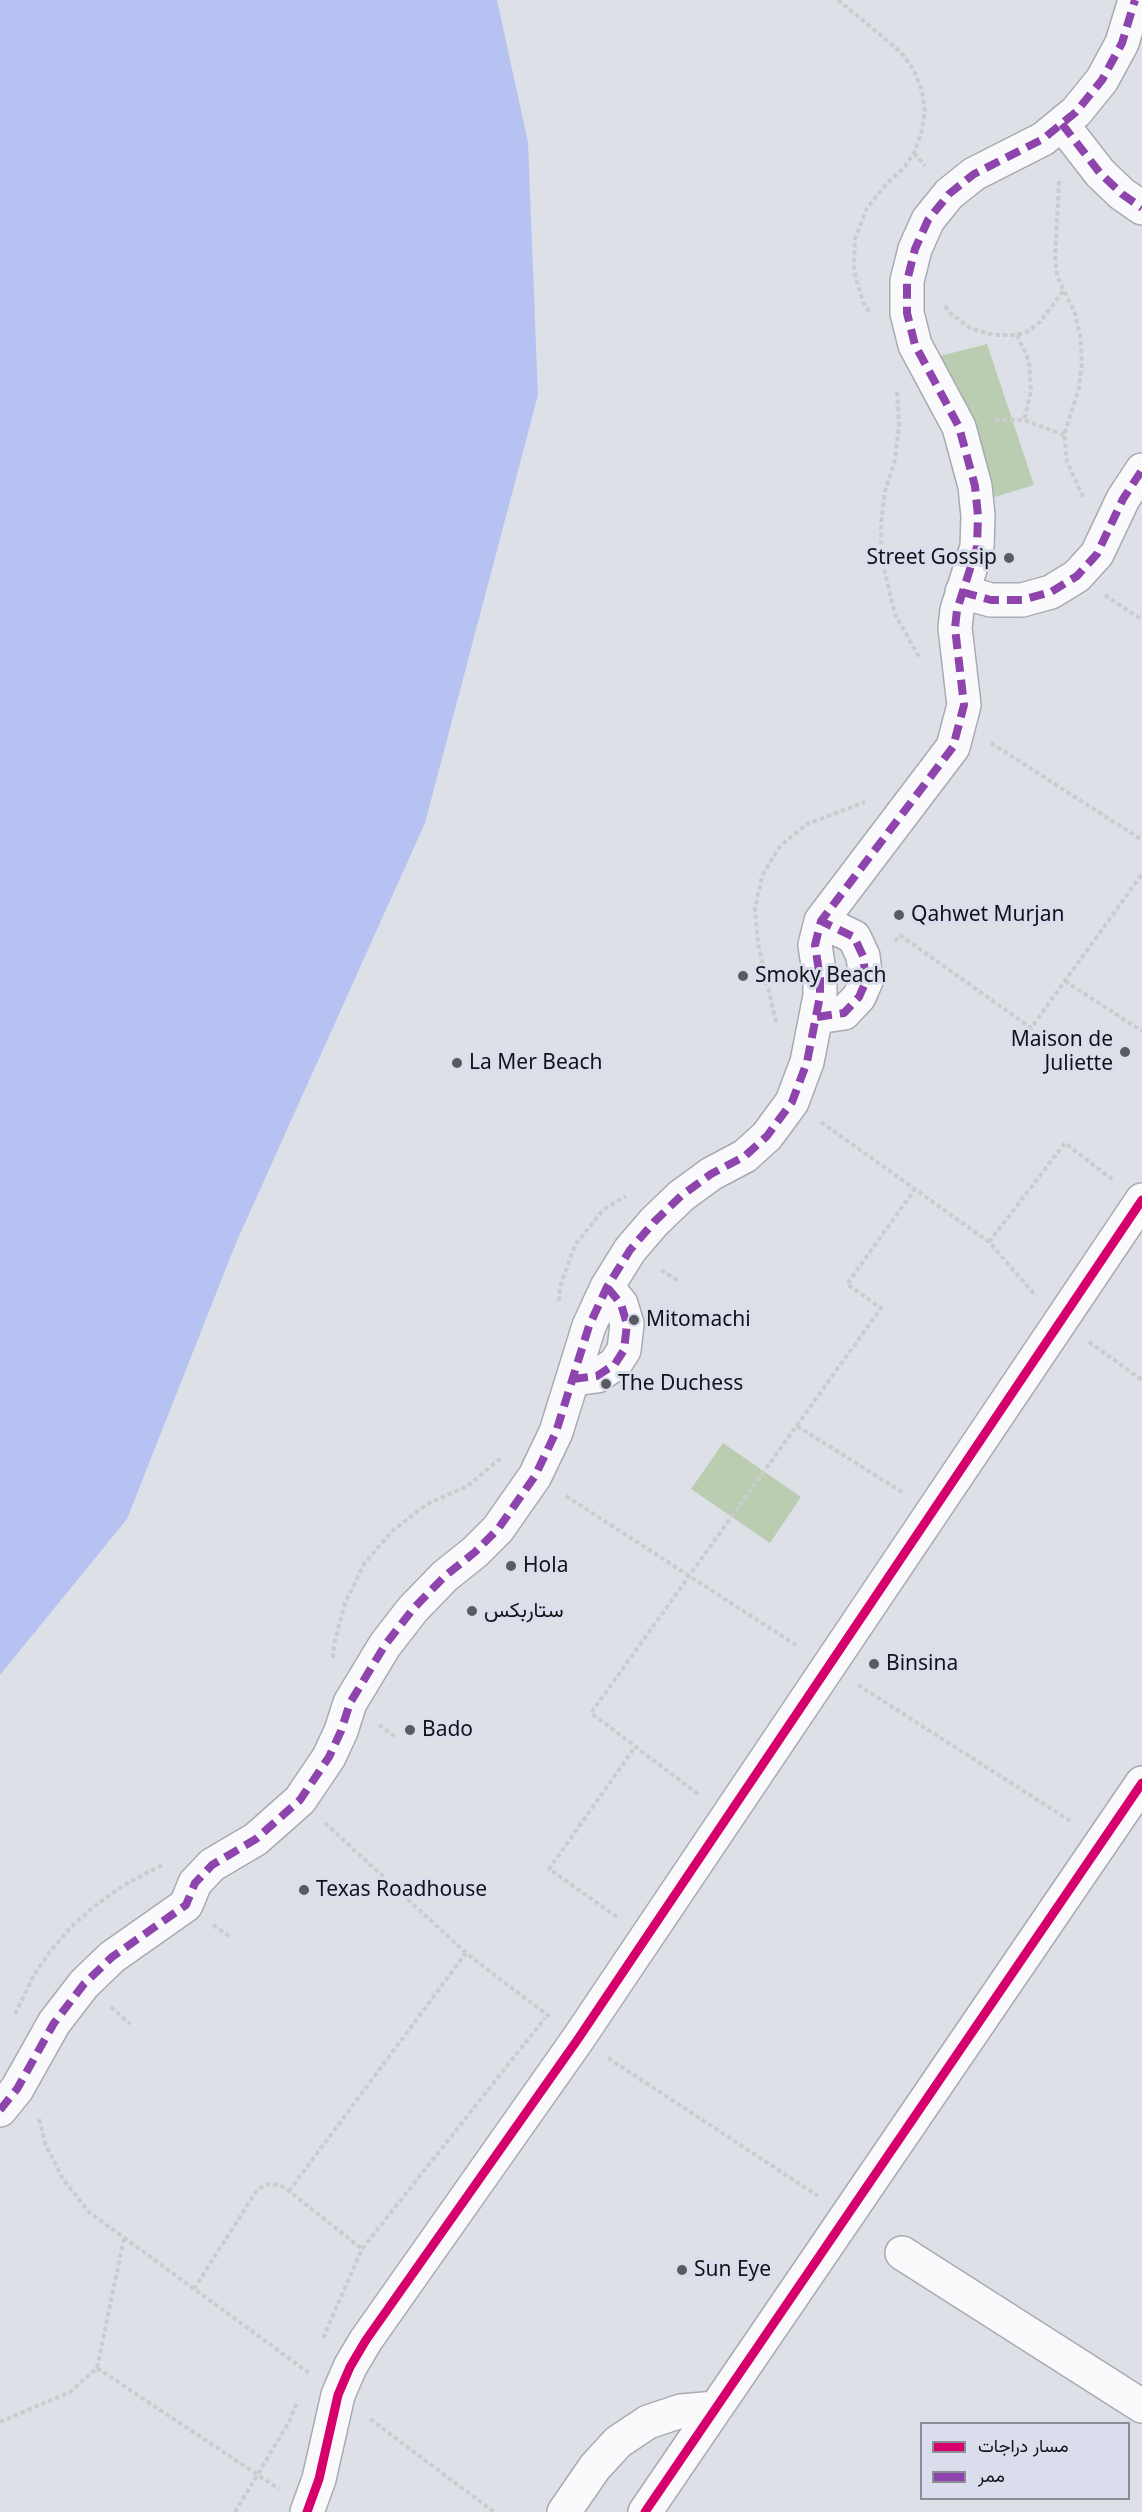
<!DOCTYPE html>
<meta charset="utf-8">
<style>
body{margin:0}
#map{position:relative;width:1142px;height:2512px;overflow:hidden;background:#dee0e8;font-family:"Noto Sans",Vazirmatn,sans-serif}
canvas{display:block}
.legend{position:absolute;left:920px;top:2422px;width:210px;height:78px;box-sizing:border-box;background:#dadeec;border:2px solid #8a8d97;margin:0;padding:8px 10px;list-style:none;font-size:18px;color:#121318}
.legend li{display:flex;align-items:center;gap:12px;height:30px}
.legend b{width:30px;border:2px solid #8a8d97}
</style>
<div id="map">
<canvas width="1142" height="2512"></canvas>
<ul class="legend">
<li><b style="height:8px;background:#d6006c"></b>مسار دراجات</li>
<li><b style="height:8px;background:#8e44ad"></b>ممر</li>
</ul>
</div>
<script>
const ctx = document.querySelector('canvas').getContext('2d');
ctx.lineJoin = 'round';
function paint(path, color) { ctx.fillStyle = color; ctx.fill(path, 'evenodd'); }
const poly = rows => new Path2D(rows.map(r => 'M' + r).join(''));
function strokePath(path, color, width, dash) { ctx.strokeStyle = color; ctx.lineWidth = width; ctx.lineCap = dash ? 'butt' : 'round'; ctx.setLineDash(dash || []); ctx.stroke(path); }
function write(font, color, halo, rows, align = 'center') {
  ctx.font = font + ' "Noto Sans",Vazirmatn,sans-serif'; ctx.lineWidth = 6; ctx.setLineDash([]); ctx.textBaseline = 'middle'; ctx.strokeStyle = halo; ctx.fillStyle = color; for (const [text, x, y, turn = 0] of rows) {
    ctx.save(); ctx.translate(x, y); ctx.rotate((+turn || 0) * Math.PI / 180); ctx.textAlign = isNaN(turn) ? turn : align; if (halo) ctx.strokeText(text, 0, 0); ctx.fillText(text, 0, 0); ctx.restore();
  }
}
const green = poly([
 [987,344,1034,485,985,500,932,358],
 [723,1443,801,1497,770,1543,691,1489]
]);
const water = poly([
 [0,0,497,0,528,142,538,395,425,823,236,1243,127,1519,0,1675]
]);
const path = poly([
 [838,0,901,52,914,70,922,91,925,112,921,134,914,153,903,169,887,183,867,208,855,239,854,271,863,302,870,314],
 [914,153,925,166],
 [1059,181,1055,258,1057,276,1075,313,1080,336,1082,362,1079,388,1064,435,1067,462,1084,499],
 [945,306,950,313,970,328,993,335,1017,335,1029,331,1040,322,1064,290],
 [1017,335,1029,361,1031,391,1024,420],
 [897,392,899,425,895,460,885,491,881,523,881,557,895,614,920,659],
 [995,420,1024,420,1064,435],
 [1105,595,1142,620],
 [991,743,1142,840],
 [895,941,900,935,1031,1028,1142,874],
 [1065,981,1142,1031],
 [776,1022,758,943,755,909,762,876,780,846,807,824,865,802],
 [821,1122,989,1242,1036,1296],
 [989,1242,1065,1143,1113,1180],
 [661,1270,680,1282],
 [559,1301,560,1287,575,1245,603,1210,626,1196],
 [1089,1342,1142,1380],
 [797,1426,902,1492],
 [566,1496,799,1647],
 [333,1658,334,1644,345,1603,364,1564,392,1531,427,1504,466,1487,501,1458],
 [858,1685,1072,1822],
 [379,1725,397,1738],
 [698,1794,591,1713,881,1308,847,1284,915,1189],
 [325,1823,466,1953,551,2018],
 [617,1917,549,1869,635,1747],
 [213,1925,229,1936],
 [111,2007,130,2024],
 [15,2014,34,1975,49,1953,71,1927,96,1905,124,1885,164,1864],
 [608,2058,818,2196],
 [39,2119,45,2143,63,2179,89,2212,309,2373],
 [289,2191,466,1953],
 [194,2289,257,2190,268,2184,280,2185,289,2191,362,2249],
 [323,2338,362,2249,545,2018],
 [97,2368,279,2489],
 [370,2419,494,2512],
 [0,2422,70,2392,97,2368,124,2238],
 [235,2512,288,2424,297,2403]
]);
const minor = poly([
 [1062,124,1100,173,1122,194,1142,208],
 [962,592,991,600,1022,600,1051,592,1077,576,1097,554,1123,499,1142,470],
 [817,1017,844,1013,859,997,866,981,863,956,854,937,821,921],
 [573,1379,597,1376,615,1364,624,1350,627,1324,621,1304,607,1287],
 [0,2110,17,2089,54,2023,84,1984,112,1957,186,1905,195,1883,212,1865,256,1839,300,1800,329,1757,341,1731,350,1703,385,1645,413,1609,445,1576,475,1552,498,1529,535,1476,556,1432,589,1326,607,1287,630,1250,654,1222,681,1196,711,1174,745,1156,767,1136,792,1102,807,1062,820,996,820,978,815,945,821,921,953,747,964,705,955,628,957,610,977,547,978,516,975,486,959,427,915,345,907,313,907,281,915,249,928,220,949,194,974,174,1043,139,1076,112,1102,80,1122,43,1135,0],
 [902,2253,1142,2406],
 [307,2512,319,2479,338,2395,350,2367,366,2340,578,2039,1142,1200],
 [564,2512,595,2467,618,2442,648,2422,681,2411,716,2408],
 [645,2512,1142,1783]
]);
const quiet = poly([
 [1062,124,1100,173,1122,194,1142,208],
 [962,592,991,600,1022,600,1051,592,1077,576,1097,554,1123,499,1142,470],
 [817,1017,844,1013,859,997,866,981,863,956,854,937,821,921],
 [573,1379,597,1376,615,1364,624,1350,627,1324,621,1304,607,1287],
 [0,2110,17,2089,54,2023,84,1984,112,1957,186,1905,195,1883,212,1865,256,1839,300,1800,329,1757,341,1731,350,1703,385,1645,413,1609,445,1576,475,1552,498,1529,535,1476,556,1432,589,1326,607,1287,630,1250,654,1222,681,1196,711,1174,745,1156,767,1136,792,1102,807,1062,820,996,820,978,815,945,821,921,953,747,964,705,955,628,957,610,977,547,978,516,975,486,959,427,915,345,907,313,907,281,915,249,928,220,949,194,974,174,1043,139,1076,112,1102,80,1122,43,1135,0]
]);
const cycleway = poly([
 [307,2512,319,2479,338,2395,350,2367,366,2340,578,2039,1142,1200],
 [645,2512,1142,1783]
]);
const markers = [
 [1009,558,6,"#595b61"],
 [899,915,6,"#595b61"],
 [743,976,6,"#595b61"],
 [1125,1052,6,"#595b61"],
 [457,1063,6,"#595b61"],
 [634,1320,6,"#595b61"],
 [606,1384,6,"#595b61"],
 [511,1566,6,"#595b61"],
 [472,1611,6,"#595b61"],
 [874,1664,6,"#595b61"],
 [410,1730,6,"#595b61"],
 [304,1890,6,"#595b61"],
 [682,2270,6,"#595b61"]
];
const poiNames = [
 ["Street Gossip",997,558,"right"],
 ["Qahwet Murjan",911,915],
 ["Smoky Beach",755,976],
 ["Maison de",1113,1040,"right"],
 ["Juliette",1113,1064,"right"],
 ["La Mer Beach",469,1063],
 ["Mitomachi",646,1320],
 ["The Duchess",618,1384],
 ["Hola",523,1566],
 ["ستاربكس",484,1611],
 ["Binsina",886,1664],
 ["Bado",422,1730],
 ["Texas Roadhouse",316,1890],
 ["Sun Eye",694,2270]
];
paint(green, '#bbcdb0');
paint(water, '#b6c3f2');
strokePath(minor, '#a9aab0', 36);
strokePath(path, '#cbccce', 4, [4.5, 3]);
strokePath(minor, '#fafafc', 33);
strokePath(quiet, '#8e44ad', 8, [15, 8]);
strokePath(cycleway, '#d6006c', 9);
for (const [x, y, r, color] of markers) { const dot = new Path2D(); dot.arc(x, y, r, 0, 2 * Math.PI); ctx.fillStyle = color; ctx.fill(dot); strokePath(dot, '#dadeec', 2); }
write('21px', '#121318', '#dadeec', poiNames, 'left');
</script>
